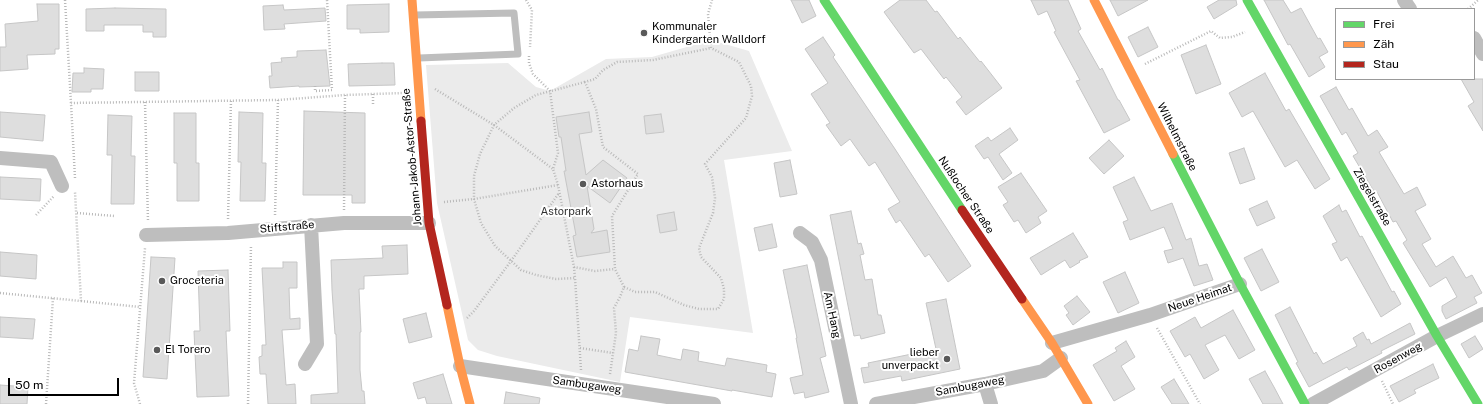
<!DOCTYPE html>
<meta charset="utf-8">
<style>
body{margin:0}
#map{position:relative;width:1483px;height:404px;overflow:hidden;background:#fff;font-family:"Public Sans",sans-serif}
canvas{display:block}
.legend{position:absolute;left:1335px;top:8px;width:140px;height:72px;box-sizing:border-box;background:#fff;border:1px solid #999;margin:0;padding:5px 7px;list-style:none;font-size:12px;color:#000}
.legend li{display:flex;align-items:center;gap:8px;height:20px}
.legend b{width:20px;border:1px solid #999}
.scale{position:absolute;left:8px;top:378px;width:111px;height:18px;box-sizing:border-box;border:2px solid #000;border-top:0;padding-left:5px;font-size:12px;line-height:14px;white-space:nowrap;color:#000;-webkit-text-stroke:3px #fff;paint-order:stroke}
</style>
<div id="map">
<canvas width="1483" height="404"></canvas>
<ul class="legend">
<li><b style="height:5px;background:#63d668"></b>Frei</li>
<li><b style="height:5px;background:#ff974d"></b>Zäh</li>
<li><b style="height:5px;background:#b3261e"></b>Stau</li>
</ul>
<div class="scale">50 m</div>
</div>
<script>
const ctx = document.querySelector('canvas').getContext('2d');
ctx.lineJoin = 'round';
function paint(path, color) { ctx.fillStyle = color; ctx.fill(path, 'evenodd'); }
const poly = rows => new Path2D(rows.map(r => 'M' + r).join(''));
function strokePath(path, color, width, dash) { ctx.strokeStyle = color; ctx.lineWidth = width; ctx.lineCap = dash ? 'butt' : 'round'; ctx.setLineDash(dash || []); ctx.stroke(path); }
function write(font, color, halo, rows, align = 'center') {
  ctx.font = font + ' "Public Sans",sans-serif'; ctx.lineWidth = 4; ctx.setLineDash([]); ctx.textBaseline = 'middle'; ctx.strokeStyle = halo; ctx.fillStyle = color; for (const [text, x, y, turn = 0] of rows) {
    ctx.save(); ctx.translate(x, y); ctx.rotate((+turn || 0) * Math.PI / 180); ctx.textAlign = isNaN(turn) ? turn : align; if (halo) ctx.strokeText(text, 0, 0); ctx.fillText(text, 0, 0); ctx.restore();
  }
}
const green = poly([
 [711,40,749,51,792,151,724,160,753,333,630,317,620,382,497,356,478,350,468,340,437,203,426,65,508,63,536,87,550,91,606,59,652,57]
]);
const building = poly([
 [791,0,809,0,816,16,802,23,791,0],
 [900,0,926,0,935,12,937,11,958,39,960,37,980,62,981,61,1002,88,966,115,956,102,962,97,946,77,944,79,921,49,914,53,884,12,900,0],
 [1031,0,1068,0,1081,29,1078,31,1100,70,1102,68,1118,100,1119,100,1130,120,1104,133,1076,81,1080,80,1054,32,1056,31,1047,11,1038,15,1031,0],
 [1110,0,1148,0,1118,16,1110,0],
 [1219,0,1236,0,1237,5,1214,19,1207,7,1219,0],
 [1264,0,1283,0,1291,13,1301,8,1318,39,1320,38,1328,52,1319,57,1325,67,1309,77,1290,44,1288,45,1264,0],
 [37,4,59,4,59,49,55,49,55,54,27,55,28,69,0,71,0,47,6,47,5,24,38,21,37,4],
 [389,4,389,32,360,33,360,29,347,29,347,5,389,4],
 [283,5,284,10,325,8,326,21,284,24,285,29,264,30,263,6,283,5],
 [115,8,166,9,166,37,153,37,153,32,143,32,143,25,104,25,104,31,86,31,86,9,115,8],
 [1148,27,1158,47,1138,57,1128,37,1148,27],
 [823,37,835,55,833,57,895,149,971,266,948,282,929,254,925,257,900,220,896,223,888,209,900,202,875,162,869,166,850,139,841,146,826,125,830,123,811,94,828,83,805,49,823,37],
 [1206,45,1221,84,1196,94,1181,55,1206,45],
 [326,50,330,86,299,87,299,86,270,88,269,76,272,76,271,63,282,62,281,58,297,57,297,51,326,50],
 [382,63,394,63,395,85,349,86,348,64,382,63],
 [84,68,104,69,103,89,91,89,91,92,72,92,73,73,84,73,84,68],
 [135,72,159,72,159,91,135,91,135,72],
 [1265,73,1286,111,1289,109,1330,179,1315,189,1297,160,1285,167,1253,111,1242,117,1229,93,1265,73],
 [1461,79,1483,79,1483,131,1468,106,1474,102,1461,79],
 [1336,87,1349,110,1352,108,1368,136,1377,130,1388,147,1379,152,1404,194,1417,187,1426,205,1415,211,1431,239,1422,244,1436,267,1453,256,1466,278,1472,275,1482,293,1474,297,1477,303,1446,319,1442,311,1442,306,1457,297,1446,277,1430,287,1403,243,1407,240,1396,221,1393,222,1377,192,1375,193,1353,156,1358,153,1346,132,1342,135,1320,96,1336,87],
 [304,111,365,113,365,203,352,203,352,195,303,195,304,111],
 [0,112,45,115,43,141,0,137,0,112],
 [239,112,263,113,262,163,266,163,265,201,240,201,241,162,238,162,239,112],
 [589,112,592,132,579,134,586,175,603,160,627,178,610,203,587,186,594,229,591,233,607,230,610,252,577,257,573,236,576,235,564,171,566,171,561,137,559,137,556,117,589,112],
 [174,113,196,113,196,163,199,163,199,201,177,201,177,163,174,163,174,113],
 [661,114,664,132,646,134,644,116,661,114],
 [108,115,132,116,131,156,135,156,134,204,111,204,112,155,107,155,108,115],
 [1010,128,1018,140,999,154,1012,173,1003,180,988,157,984,159,975,146,988,137,991,141,1010,128],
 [1109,140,1124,156,1104,174,1089,158,1109,140],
 [1244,148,1255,179,1240,184,1229,153,1244,148],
 [790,160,797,194,780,197,774,163,790,160],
 [1021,173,1047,211,1038,217,1041,223,1026,233,1018,220,1014,222,1003,205,1008,202,998,187,1021,173],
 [0,177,41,179,40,201,0,199,0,177],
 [1134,177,1151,211,1172,203,1186,240,1191,238,1199,266,1207,264,1213,280,1194,286,1183,258,1168,263,1164,251,1173,249,1164,227,1130,240,1123,222,1128,220,1113,187,1134,177],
 [1267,201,1275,218,1257,226,1249,209,1267,201],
 [1339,205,1342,212,1346,210,1360,237,1362,236,1392,292,1394,291,1401,304,1381,317,1347,257,1341,261,1332,244,1337,242,1323,216,1339,205],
 [851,211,858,244,861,243,864,254,860,255,865,280,872,279,878,315,881,315,885,333,861,339,860,335,854,336,830,215,851,211],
 [674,212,677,230,660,233,657,215,674,212],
 [772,224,777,247,759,251,754,228,772,224],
 [1073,233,1088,257,1079,261,1080,262,1070,268,1065,260,1041,275,1030,258,1073,233],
 [407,245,408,274,364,276,364,289,359,289,361,332,360,332,360,370,362,391,364,391,365,404,311,404,311,395,338,393,336,334,335,334,332,290,331,260,383,258,382,246,407,245],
 [1262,249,1279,282,1261,291,1244,258,1262,249],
 [0,252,37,255,36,279,0,276,0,252],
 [151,257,175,258,167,379,143,377,151,257],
 [283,262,297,262,297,288,289,288,290,319,300,318,300,329,282,330,286,385,295,384,296,404,268,404,266,374,260,374,259,357,262,356,262,345,266,345,262,268,283,268,283,262],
 [807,265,826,356,820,358,829,392,805,398,804,392,794,394,790,378,803,375,796,338,797,338,783,270,807,265],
 [228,270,230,331,226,331,229,396,197,397,194,331,200,331,198,271,228,270],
 [1125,272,1139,303,1118,313,1103,282,1125,272],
 [1077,296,1090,312,1073,325,1066,315,1069,313,1064,306,1077,296],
 [946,299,960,369,902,381,901,376,864,383,861,368,869,367,868,363,936,349,926,303,946,299],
 [1290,307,1314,354,1316,352,1323,364,1357,346,1353,338,1363,332,1367,340,1369,339,1371,344,1410,323,1415,334,1381,351,1382,353,1349,370,1347,367,1309,387,1296,363,1298,362,1275,315,1290,307],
 [1233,310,1255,350,1239,359,1225,335,1205,345,1219,370,1204,379,1190,354,1185,357,1170,331,1195,317,1201,328,1233,310],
 [426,313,432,337,409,343,403,319,426,313],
 [0,317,35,319,33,339,0,337,0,317],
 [641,336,660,339,657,355,681,360,683,349,699,352,698,361,725,366,727,358,767,365,766,372,776,374,772,397,732,390,732,391,625,372,629,349,638,351,641,336],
 [1475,336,1483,349,1469,358,1461,344,1475,336],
 [1126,341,1135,357,1121,366,1135,389,1114,401,1093,365,1117,351,1115,348,1126,341],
 [1433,364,1439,378,1414,390,1416,393,1399,402,1390,386,1433,364],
 [1265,371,1274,387,1283,404,1263,404,1249,379,1265,371],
 [443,374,452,404,427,404,425,397,418,399,413,383,443,374],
 [1174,379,1189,404,1172,404,1161,387,1174,379],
 [0,385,28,387,27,404,0,404,0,385],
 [506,392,540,398,539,404,504,404,506,392]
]);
const path = poly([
 [65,0,71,103],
 [526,0,532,10,530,47],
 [1468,9,1478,0],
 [529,56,529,63,533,74,550,91,558,153,553,169,558,185,574,267,595,271,615,269],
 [1145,64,1211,31,1220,38,1232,37,1245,32],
 [315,86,315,91,332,90,327,0],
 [435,89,494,125,553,169],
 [373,94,373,104],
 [145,102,148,221],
 [75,178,71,103,278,100,345,95,403,93],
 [444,202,474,199,558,185],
 [344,210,345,95],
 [77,213,115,216],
 [36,215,54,196],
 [275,215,278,100],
 [228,219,231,100],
 [574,267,575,278],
 [624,287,615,269,612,216,638,174,603,147,596,109,585,82,595,79,603,70,617,62,653,60,711,48],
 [0,293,81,301,75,192],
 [81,301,140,307],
 [467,318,474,311,511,261,559,193],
 [1157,328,1200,404],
 [580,348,613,353],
 [581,370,575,278,556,279,536,275,521,270,495,246,481,223,474,199,474,176,480,154,494,125,514,108,536,95,585,82],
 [610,374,616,333,614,308,620,297,624,287,635,292,655,292,684,305,699,309,718,309,724,299,724,289,721,278,701,257,699,248,713,213,715,198,712,177,705,164,746,118,752,96,751,86,739,62,711,48,708,14,712,0],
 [1382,381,1393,404],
 [46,404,53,298],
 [140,404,134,383,145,248],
 [248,404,251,245]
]);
const lane = poly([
 [415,15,514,13,518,54,419,58]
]);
const street = poly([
 [1404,0,1410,9],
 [1474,38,1483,54],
 [0,158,51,162,62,186],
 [800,233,812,242,821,260,851,404],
 [146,235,228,233,344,223,429,223],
 [1052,343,1150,315,1240,284],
 [305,364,317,344,311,225],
 [460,366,714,404],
 [985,384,991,404],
 [876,404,985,384,1043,371,1061,358],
 [1313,404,1437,336,1483,314]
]);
const fast = poly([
 [824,0,962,210],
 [1247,0,1437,336,1478,404],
 [1173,154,1240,284,1305,404]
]);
const slow = poly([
 [412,0,421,121],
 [1094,0,1173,154],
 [1022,299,1052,343,1088,404],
 [447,305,460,366,470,404]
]);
const jam = poly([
 [421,121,429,223,447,305],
 [962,210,1022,299]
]);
const markers = [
 [644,33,4,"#595959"],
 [583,184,4,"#595959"],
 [162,281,4,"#595959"],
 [157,350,4,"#595959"],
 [947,359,4,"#595959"]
];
const poiNames = [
 ["Kommunaler",652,27],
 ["Kindergarten Walldorf",652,40],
 ["Astorhaus",591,184],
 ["Groceteria",170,281],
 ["El Torero",165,350],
 ["lieber",939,353,"right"],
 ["unverpackt",939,366,"right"]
];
const streetNames = [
 ["Wilhelmstraße",1177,137,63],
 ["Johann-Jakob-Astor-Straße",412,157,-95],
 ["Nußlocher Straße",966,195,56],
 ["Ziegelstraße",1372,197,60],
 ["Stiftstraße",287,227,-5],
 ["Neue Heimat",1200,298,-19],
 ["Am Hang",832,315,78],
 ["Rosenweg",1398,358,-29],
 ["Sambugaweg",587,385,8],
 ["Sambugaweg",970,386,-11]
];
const parkNames = [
 ["Astorpark",566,212]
];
paint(green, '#ebebeb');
paint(building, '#dedede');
strokePath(building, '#c6c6c6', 1);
strokePath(path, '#b9b9b9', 2.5, [1, 2]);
strokePath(lane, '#bebebe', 7);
strokePath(street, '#bebebe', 14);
strokePath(fast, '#63d668', 9);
strokePath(slow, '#ff974d', 9);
strokePath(jam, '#b3261e', 9);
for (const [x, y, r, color] of markers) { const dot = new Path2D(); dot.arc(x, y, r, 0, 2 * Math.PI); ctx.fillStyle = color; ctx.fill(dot); strokePath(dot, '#fff', 1.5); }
write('11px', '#000', '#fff', poiNames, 'left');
write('11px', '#000', '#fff', streetNames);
write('11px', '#313131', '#fff', parkNames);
</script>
